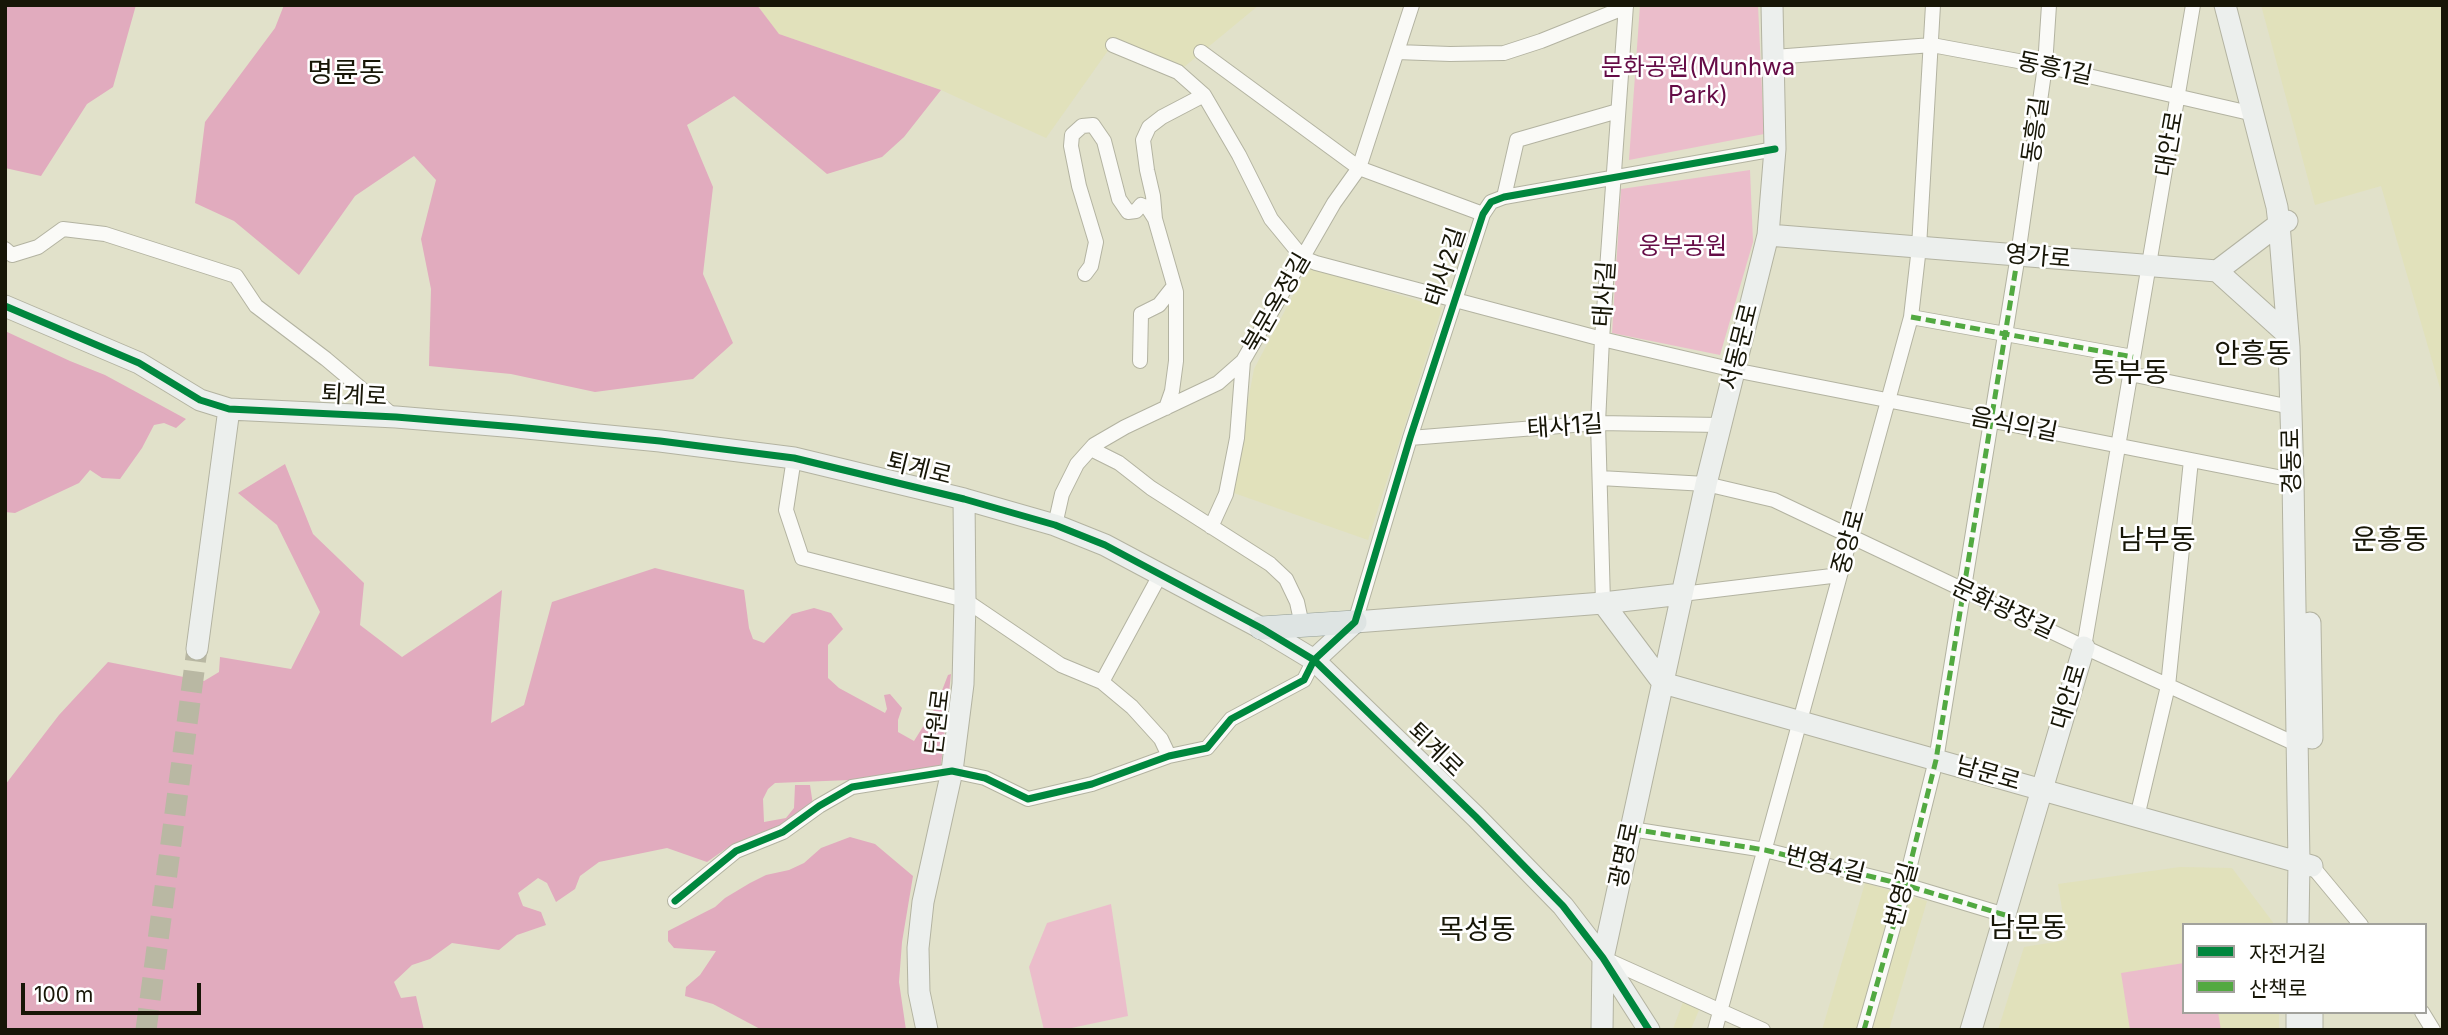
<!DOCTYPE html>
<meta charset="utf-8">
<style>
body{margin:0}
#map{position:relative;width:2448px;height:1035px;overflow:hidden;background:#e1e1ca;font-family:Inter,"Noto Sans KR",sans-serif}
canvas{display:block}
.frame{position:absolute;inset:0;border:7px solid #171607;pointer-events:none}
.legend{position:absolute;left:2182px;top:923px;width:245px;height:91px;box-sizing:border-box;background:#fff;border:2px solid #a2a29c;margin:0;padding:9px 12px;list-style:none;font-size:21px;color:#171607}
.legend li{display:flex;align-items:center;gap:14px;height:35px}
.legend b{width:35px;border:2px solid #a2a29c}
.scale{position:absolute;left:21px;top:983px;width:180px;height:32px;box-sizing:border-box;border:4px solid #171607;border-top:0;padding-left:9px;font-size:21px;line-height:24px;white-space:nowrap;color:#171607;-webkit-text-stroke:5px #fff;paint-order:stroke}
</style>
<div id="map">
<canvas width="2448" height="1035"></canvas>
<div class="frame"></div>
<ul class="legend">
<li><b style="height:9px;background:#00873e"></b>자전거길</li>
<li><b style="height:9px;background:#52a941"></b>산책로</li>
</ul>
<div class="scale">100 m</div>
</div>
<script>
const ctx = document.querySelector('canvas').getContext('2d');
ctx.lineJoin = 'round';
function paint(path, color) { ctx.fillStyle = color; ctx.fill(path, 'evenodd'); }
const poly = rows => new Path2D(rows.map(r => 'M' + r).join(''));
function strokePath(path, color, width, dash) { ctx.strokeStyle = color; ctx.lineWidth = width; ctx.lineCap = dash ? 'butt' : 'round'; ctx.setLineDash(dash || []); ctx.stroke(path); }
function write(font, color, halo, rows, align = 'center') {
  ctx.font = font + ' Inter,"Noto Sans KR",sans-serif'; ctx.lineWidth = 5; ctx.setLineDash([]); ctx.textBaseline = 'middle'; ctx.strokeStyle = halo; ctx.fillStyle = color; for (const [text, x, y, turn = 0] of rows) {
    ctx.save(); ctx.translate(x, y); ctx.rotate((+turn || 0) * Math.PI / 180); ctx.textAlign = isNaN(turn) ? turn : align; if (halo) ctx.strokeText(text, 0, 0); ctx.fillText(text, 0, 0); ctx.restore();
  }
}
const built = poly([
 [757,5,1259,5,1178,72,1112,45,1046,138,941,90,778,34],
 [2261,5,2443,5,2443,398,2381,186,2315,205],
 [1308,267,1442,308,1368,540,1231,492,1254,369],
 [2180,867,2232,868,2275,925,2184,925,2184,1012,2279,1012,2279,1030,1998,1030,2024,947,2067,940,2058,884],
 [1865,883,1927,901,1889,1030,1822,1030],
 [1683,1002,1699,1010,1691,1029,1673,1029]
]);
const green = poly([
 [1640,5,1758,5,1764,134,1629,160],
 [1750,170,1753,242,1720,355,1612,333,1621,189],
 [1111,904,1128,1016,1062,1030,1044,1030,1029,967,1047,923],
 [2184,963,2184,1012,2218,1012,2221,1030,2130,1030,2121,973]
]);
const forest = poly([
 [5,5,136,5,113,87,87,104,41,176,5,168],
 [284,5,757,5,779,34,941,90,904,137,882,157,827,174,734,96,687,125,713,187,703,274,733,343,693,379,595,392,511,374,429,366,431,289,421,239,436,180,414,156,355,196,299,275,234,221,195,203,205,122,275,28],
 [5,331,70,361,105,375,186,419,176,428,164,423,154,425,142,448,120,479,102,478,90,470,79,483,15,513,5,512],
 [285,464,313,534,364,583,360,625,402,657,502,590,491,723,524,705,552,602,655,568,744,590,749,628,753,639,764,643,792,614,814,608,831,613,843,629,828,645,828,678,839,688,885,713,887,709,884,695,890,694,902,708,898,720,898,732,914,741,936,706,948,675,951,674,941,765,850,780,775,783,768,789,763,799,764,822,786,818,794,808,795,785,810,785,813,805,782,828,764,832,727,848,707,862,667,848,599,862,580,876,575,889,556,902,547,883,538,878,518,893,523,906,541,912,546,925,517,935,499,950,452,943,430,959,412,965,394,982,401,998,416,996,424,1030,5,1030,5,785,59,715,108,662,204,681,219,672,220,657,291,669,320,612,277,525,238,493],
 [850,837,875,844,913,876,902,942,899,982,906,1030,762,1030,713,1004,685,996,686,987,700,975,716,951,674,948,668,941,668,931,715,907,725,898,750,883,766,875,789,870,804,863,821,848]
]);
const secondaryTunnel = poly([
 [146,1030,197,649]
]);
const street = poly([
 [1113,45,1178,72,1204,95,1239,155,1271,219,1303,258,1316,263,1602,339,1734,370,2293,480],
 [1201,52,1359,168,1483,214],
 [1397,52,1450,54,1504,53,1541,41,1626,7],
 [1774,57,1932,45,2045,66,2254,114],
 [1504,197,1517,140,1618,111],
 [5,249,12,255,38,247,63,229,105,234,236,276,256,306,326,359,395,417],
 [1085,274,1091,266,1096,242,1079,186,1071,146,1072,135,1082,126,1093,125,1104,141,1119,199,1128,212,1136,211,1141,205,1148,208,1155,219],
 [1911,317,2133,357],
 [1140,361,1141,314,1159,305,1174,286],
 [2130,374,2291,407],
 [1166,408,1172,391,1176,361,1176,292,1155,219,1153,196,1147,170,1143,140,1149,127,1162,117,1204,95],
 [1410,438,1598,423,1720,425],
 [1091,449,1119,463,1151,488,1270,564,1286,579,1297,602,1302,625],
 [794,458,786,510,802,558,965,600,1061,665,1102,682,1132,707,1161,739,1169,756],
 [1600,478,1706,484,1774,500,2084,647,2298,745],
 [1055,525,1062,494,1077,464,1094,445,1125,427,1218,383,1243,361,1334,203,1359,168,1412,5],
 [1211,527,1226,494,1237,438,1243,361],
 [1682,594,1840,575],
 [1603,603,1598,423,1602,339,1626,5],
 [1355,622,1410,438,1483,214,1491,202,1504,197,1775,149],
 [2084,647,2193,5],
 [1102,682,1160,575],
 [2137,817,2168,686,2191,460],
 [1631,829,1765,850,1905,885,2005,915],
 [2312,866,2361,925],
 [675,901,736,851,783,832,819,806,852,787,952,771,985,778,1028,799,1092,784,1169,756,1207,748,1231,719,1304,680,1314,660],
 [1605,959,1763,1030],
 [2422,1012,2433,1030],
 [1715,1030,1911,317,1919,247,1933,5],
 [1864,1030,1905,885,1936,760,2018,255,2045,66,2049,5]
]);
const secondary = poly([
 [2225,5,2277,207,2279,224,2289,347,2293,480,2299,862,2298,925],
 [1768,235,2217,271,2279,224,2287,221],
 [2217,271,2288,335],
 [5,306,139,363,200,400,229,409,396,417,516,427,660,441,794,458,964,499,1055,525,1105,545,1261,628,1314,660,1476,817,1563,906,1603,958,1649,1030],
 [1603,603,1663,683],
 [2310,623,2312,738],
 [197,649,229,409],
 [1314,660,1355,622,1603,603,1682,594],
 [1663,683,2312,866],
 [927,1030,919,992,918,948,923,902,952,771,963,684,965,600,964,499],
 [1602,1030,1603,958,1706,484,1768,235,1775,149,1772,5],
 [1971,1030,2084,647],
 [2297,1030,2297,1012],
 [2312,1030,2312,1012]
]);
const primary = poly([
 [1261,628,1355,622]
]);
const quiet = poly([
 [1911,317,2133,357],
 [1631,829,1765,850,1905,885,2005,915],
 [1864,1030,1905,885,1936,760,2018,255]
]);
const cycleway = poly([
 [5,306,139,363,200,400,229,409,396,417,516,427,660,441,794,458,964,499,1055,525,1105,545,1261,628,1314,660,1476,817,1563,906,1603,958,1649,1030],
 [675,901,736,851,783,832,819,806,852,787,952,771,985,778,1028,799,1092,784,1169,756,1207,748,1231,719,1304,680,1314,660,1355,622,1410,438,1483,214,1491,202,1504,197,1775,149]
]);
const parkNames = [
 ["문화공원(Munhwa",1698,68],
 ["Park)",1698,96],
 ["웅부공원",1683,247]
];
const streetNames = [
 ["동흥1길",2055,69,12],
 ["동흥길",2036,130,-82],
 ["대안로",2170,144,-80],
 ["영가로",2038,257,5],
 ["태사2길",1446,267,-72],
 ["태사길",1605,294,-86],
 ["북문옥정길",1277,303,-60],
 ["서동문로",1740,347,-76],
 ["퇴계로",354,396,3],
 ["음식의길",2014,425,11],
 ["태사1길",1565,427,-4],
 ["경동로",2292,461,-91],
 ["퇴계로",919,469,14],
 ["중앙로",1849,542,-75],
 ["문화광장길",2003,609,25],
 ["대안로",2069,697,-73],
 ["단원로",938,722,-83],
 ["퇴계로",1435,750,44],
 ["남문로",1988,774,16],
 ["광명로",1625,855,-78],
 ["번영4길",1825,865,14],
 ["번영길",1902,895,-75]
];
const quarterNames = [
 ["명륜동",346,74],
 ["안흥동",2253,355],
 ["동부동",2130,374],
 ["남부동",2157,541],
 ["운흥동",2390,541],
 ["남문동",2028,929],
 ["목성동",1477,931]
];
paint(built, '#e1e1bb');
paint(green, '#ebbdcb');
paint(forest, '#e1abbe');
strokePath(secondaryTunnel, '#b9b8a3', 21, [21, 10]);
strokePath(street, '#b3b3a1', 16);
strokePath(secondary, '#b3b3a1', 23);
strokePath(primary, '#919c95', 24);
strokePath(street, '#fafaf7', 14);
strokePath(secondary, '#ecefed', 21);
strokePath(primary, '#dee4e3', 23);
strokePath(quiet, '#52a941', 5, [10, 5]);
strokePath(cycleway, '#00873e', 7);
write('24px', '#650b46', '#fff', parkNames);
write('24px', '#171607', '#fff', streetNames);
write('28px', '#171607', '#fff', quarterNames);
</script>
